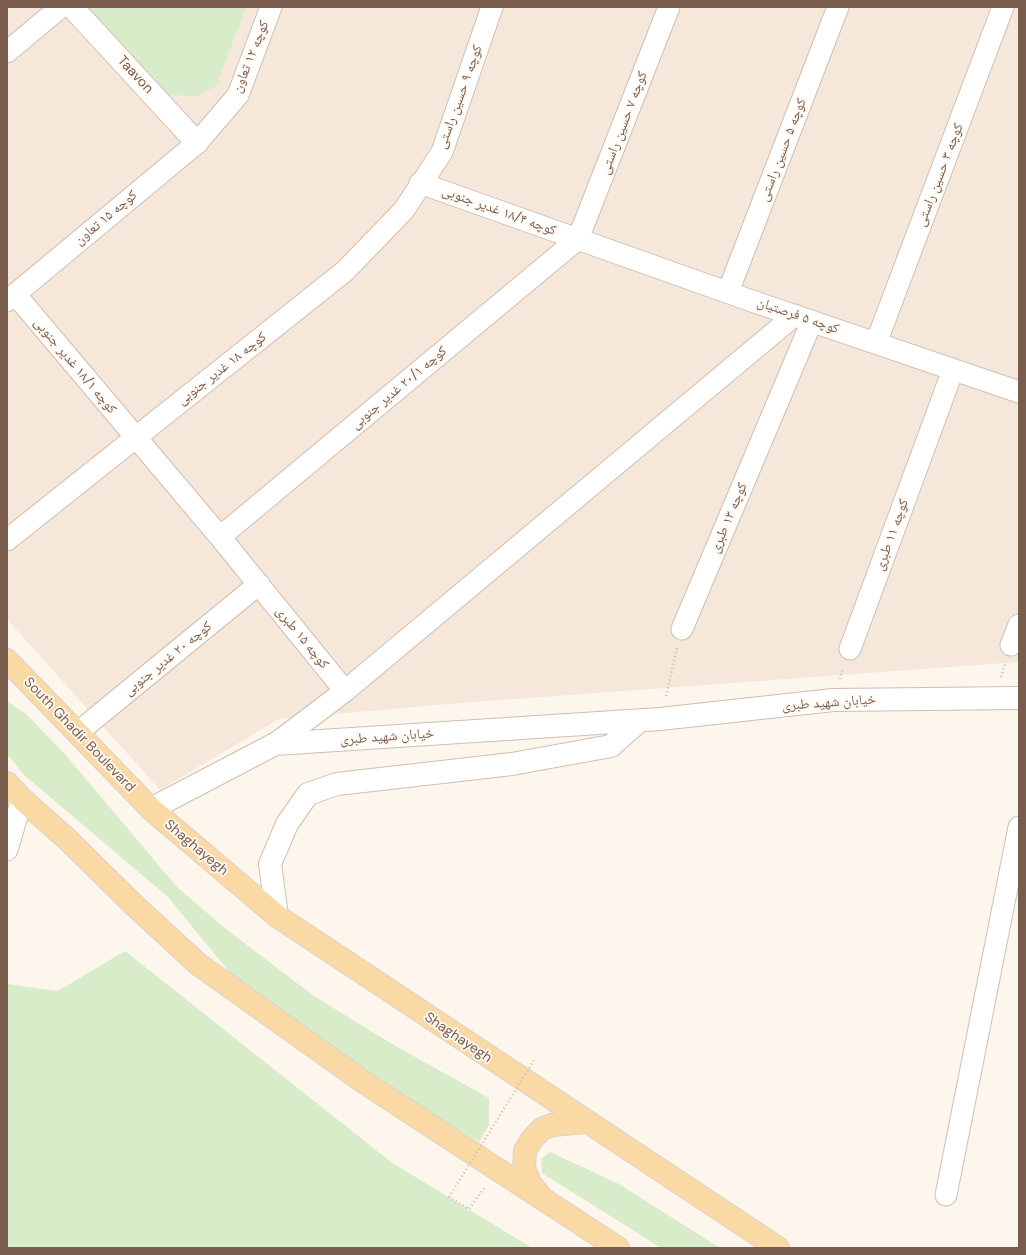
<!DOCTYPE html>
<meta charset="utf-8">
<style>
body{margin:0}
#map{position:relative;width:1026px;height:1255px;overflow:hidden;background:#fdf6ec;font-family:"DM Sans",sans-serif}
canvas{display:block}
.frame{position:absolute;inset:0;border:8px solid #7a5c4d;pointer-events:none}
</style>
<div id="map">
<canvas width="1026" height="1255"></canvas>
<div class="frame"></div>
</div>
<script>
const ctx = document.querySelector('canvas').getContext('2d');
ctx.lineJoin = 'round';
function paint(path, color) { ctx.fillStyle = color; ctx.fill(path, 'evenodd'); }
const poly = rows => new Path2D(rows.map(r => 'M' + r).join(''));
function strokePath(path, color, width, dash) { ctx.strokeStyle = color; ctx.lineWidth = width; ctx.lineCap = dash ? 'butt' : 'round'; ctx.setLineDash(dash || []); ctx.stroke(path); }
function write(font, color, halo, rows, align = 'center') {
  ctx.font = font + ' "DM Sans","Noto Naskh Arabic",sans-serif'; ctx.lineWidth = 3.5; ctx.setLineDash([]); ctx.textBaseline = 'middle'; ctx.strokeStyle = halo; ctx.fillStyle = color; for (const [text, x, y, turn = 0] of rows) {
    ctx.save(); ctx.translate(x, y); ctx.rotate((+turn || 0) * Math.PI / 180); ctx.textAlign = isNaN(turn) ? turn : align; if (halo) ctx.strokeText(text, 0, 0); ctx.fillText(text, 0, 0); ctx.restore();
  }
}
const residential = poly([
 [7,7,1019,7,1019,662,460,703,279,719,160,790,7,619]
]);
const green = poly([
 [82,7,246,7,216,86,197,96,170,95,153,84],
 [7,701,26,714,64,753,177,887,226,929,314,996,392,1044,489,1098,489,1125,479,1142,364,1074,231,974,168,897,24,775,7,754],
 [125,951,391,1162,532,1248,7,1248,7,984,58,991],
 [550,1152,619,1184,720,1248,661,1248,542,1173,541,1159]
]);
const path = poly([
 [1001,677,1005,664],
 [840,679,843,668],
 [666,696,677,648],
 [449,1197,469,1209,485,1187]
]);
const minor = poly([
 [7,52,61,7],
 [420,183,749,300,1019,392],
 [728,292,838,7],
 [15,294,220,537,345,691],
 [7,301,197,143,238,95,271,7],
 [876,343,1003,7],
 [220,537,578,239,669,7],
 [7,540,345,271,404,210,442,152,492,7],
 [682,629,812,321],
 [1011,645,1019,625],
 [850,649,953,370],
 [77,733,259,584],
 [275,744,345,691,795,315],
 [7,850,22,799],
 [946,1195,1019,827]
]);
const tertiary = poly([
 [72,7,197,143],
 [151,809,275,744,660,719,833,700,1019,698],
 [277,916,270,864,287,824,308,794,337,784,512,764,611,746,639,721]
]);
const primary = poly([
 [7,660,151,809,277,916,778,1248],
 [7,783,22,799,67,839,134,905,198,964,365,1083,618,1248],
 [539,1194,530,1183,524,1168,525,1151,532,1139,542,1129,552,1125,586,1122]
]);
const pathBridge = poly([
 [449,1197,535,1059]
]);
const streetNames = [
 ["کوچه ۱۲ تعاون",251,57,-68],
 ["Taavon",135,75,47],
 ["کوچه ۹ حسین راستی",460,97,-70],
 ["کوچه ۷ حسین راستی",624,123,-69],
 ["کوچه ۵ حسین راستی",783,150,-69],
 ["کوچه ۳ حسین راستی",940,175,-69],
 ["کوچه ۱۸/۴ غدیر جنوبی",499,211,20],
 ["کوچه ۱۵ تعاون",106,218,-40],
 ["کوچه ۵ فرصتیان",798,316,19],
 ["کوچه ۱۸/۱ غدیر جنوبی",75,366,50],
 ["کوچه ۱۸ غدیر جنوبی",222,369,-38],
 ["کوچه ۲۰/۱ غدیر جنوبی",399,388,-40],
 ["کوچه ۱۳ طبری",729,518,-67],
 ["کوچه ۱۱ طبری",892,535,-70],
 ["کوچه ۱۵ طبری",302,638,51],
 ["کوچه ۲۰ غدیر جنوبی",168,659,-39],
 ["خیابان شهید طبری",829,703,-4],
 ["South Ghadir Boulevard",79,735,46],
 ["خیابان شهید طبری",387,737,-4],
 ["Shaghayegh",196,848,40],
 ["Shaghayegh",458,1038,34]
];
paint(residential, '#f5e8da');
paint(green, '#d8ecc9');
strokePath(minor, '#d1beb0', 23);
strokePath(tertiary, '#d1beb0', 24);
strokePath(primary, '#dad1cd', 24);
strokePath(path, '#d9b8a5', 2.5, [1, 3]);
strokePath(minor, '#fff', 21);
strokePath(tertiary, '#fff', 22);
strokePath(primary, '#fbd9a5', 22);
strokePath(pathBridge, '#d9b8a5', 2.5, [1, 3]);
write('14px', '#7a5c4d', '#fffaf3', streetNames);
</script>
